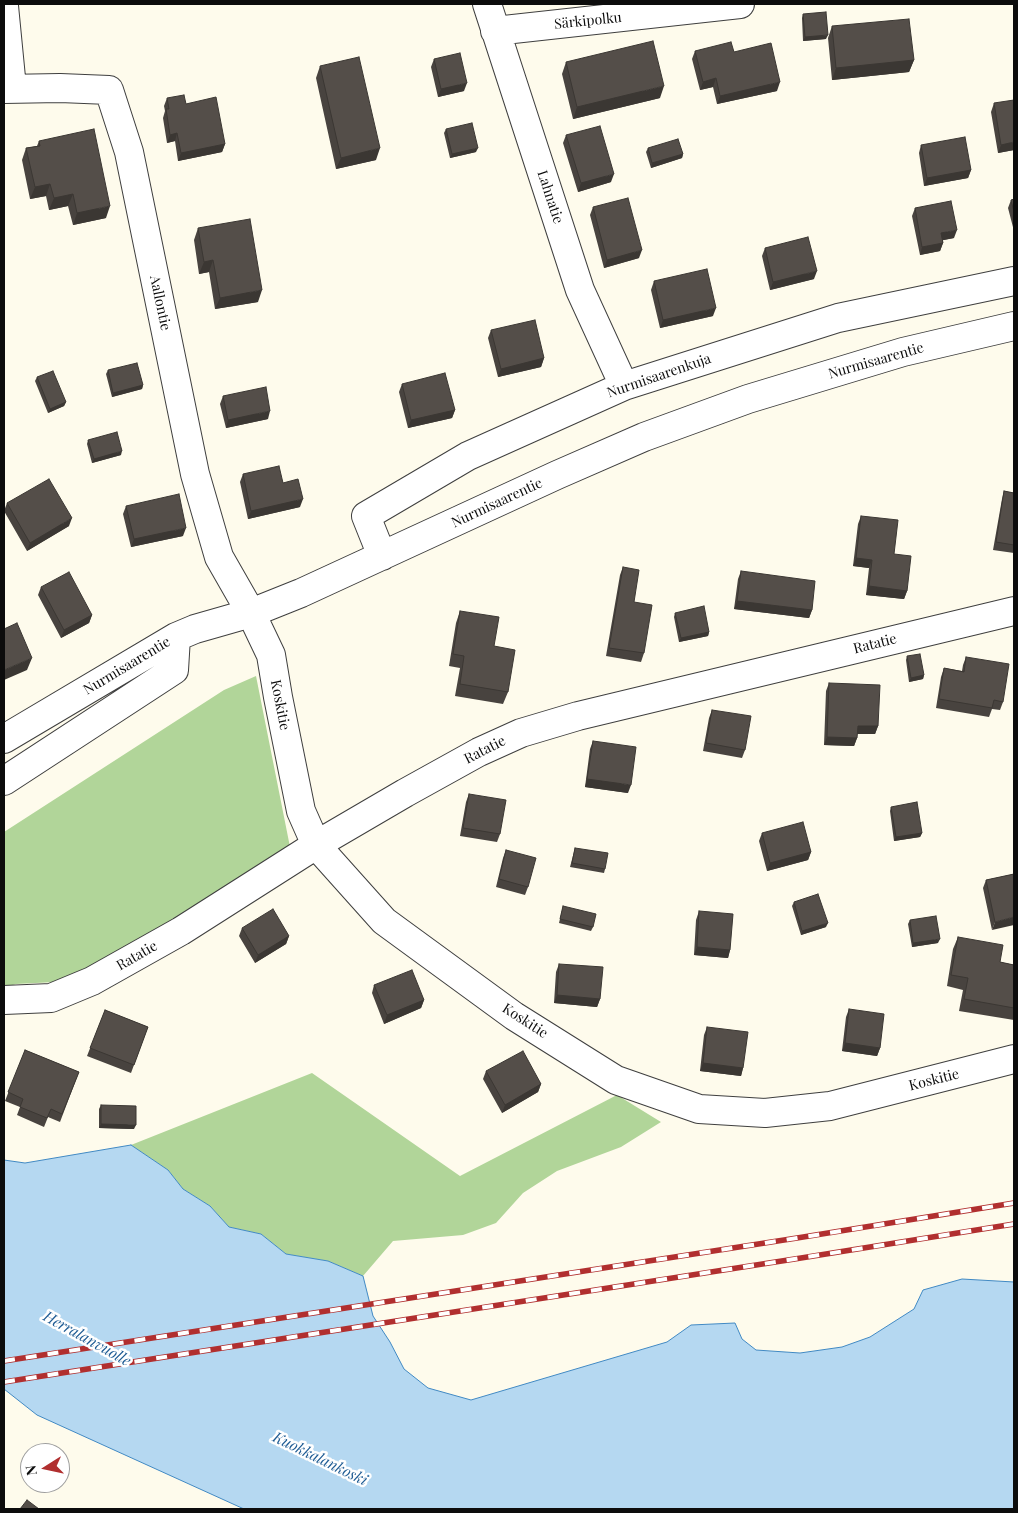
<!DOCTYPE html>
<meta charset="utf-8">
<style>
body{margin:0}
#map{position:relative;width:1018px;height:1513px;overflow:hidden;background:#fefbec;font-family:"Playfair Display",serif}
canvas{display:block}
.frame{position:absolute;inset:0;border:5px solid #0c0c0c;pointer-events:none}
.north{position:absolute;left:20px;top:1443px;width:50px;height:50px;box-sizing:border-box;background:#fff;border:1px solid #9e9e9e;border-radius:50%;rotate:260deg;font-size:14px;font-weight:700;line-height:20px;text-align:center;color:#0c0c0c}
.north::after{content:'';display:block;margin:auto;width:18px;height:22px;background:#b12f2f;clip-path:polygon(50% 0,100% 100%,50% 72%,0 100%)}
</style>
<div id="map">
<canvas width="1018" height="1513"></canvas>
<div class="frame"></div>
<div class="north">N</div>
</div>
<script>
const ctx = document.querySelector('canvas').getContext('2d');
ctx.lineJoin = 'round';
function paint(path, color) { ctx.fillStyle = color; ctx.fill(path, 'evenodd'); }
const poly = rows => new Path2D(rows.map(r => 'M' + r).join(''));
function strokePath(path, color, width, dash) { ctx.strokeStyle = color; ctx.lineWidth = width; ctx.lineCap = dash ? 'butt' : 'round'; ctx.setLineDash(dash || []); ctx.stroke(path); }
function write(font, color, halo, rows, align = 'center') {
  ctx.font = font + ' "Playfair Display",serif'; ctx.lineWidth = 5; ctx.setLineDash([]); ctx.textBaseline = 'middle'; ctx.strokeStyle = halo; ctx.fillStyle = color; for (const [text, x, y, turn = 0] of rows) {
    ctx.save(); ctx.translate(x, y); ctx.rotate((+turn || 0) * Math.PI / 180); ctx.textAlign = isNaN(turn) ? turn : align; if (halo) ctx.strokeText(text, 0, 0); ctx.fillText(text, 0, 0); ctx.restore();
  }
}
const forest = poly([
 [256,676,290,847,110,964,55,982,16,984,4,988,4,832,224,690],
 [312,1073,460,1176,617,1095,661,1122,621,1147,557,1171,523,1193,496,1223,463,1235,393,1241,363,1276,328,1261,286,1254,261,1234,229,1227,210,1206,183,1189,168,1170,131,1145]
]);
const water = poly([
 [131,1145,168,1170,183,1189,210,1206,229,1227,261,1234,286,1254,328,1261,363,1276,373,1316,390,1342,404,1369,428,1388,471,1400,667,1342,691,1325,735,1323,742,1339,756,1350,800,1353,842,1347,870,1337,914,1309,923,1290,962,1279,1014,1282,1014,1509,244,1509,37,1415,4,1389,4,1160,25,1163,131,1145]
]);
const minor = poly([
 [487,4,580,290,624,386],
 [4,6,12,88],
 [495,31,740,4],
 [4,89,60,88,109,90,129,152,195,474,219,557,251,613,271,655,278,697,301,811,316,845,384,921,514,1016,616,1080,699,1109,765,1113,830,1106,1014,1059],
 [382,556,366,516,468,456,624,386,838,318,1014,281],
 [4,739,176,637,195,629,251,613,301,593,557,475,644,437,748,399,903,352,1014,326],
 [4,781,174,670,176,637],
 [4,1000,51,998,92,981,181,931,316,845,405,793,479,752,521,733,578,716,1014,611]
]);
const rail = poly([
 [4,1361,797,1238,1014,1203],
 [4,1382,801,1258,1014,1224]
]);
const wall = poly([
 [803,14,826,39,803,41,802,18],
 [832,26,914,60,909,72,832,80,828,38],
 [695,51,734,52,777,91,717,104,713,87,700,90,692,59],
 [434,59,464,91,438,97,431,67],
 [566,62,660,98,573,119,562,74],
 [320,66,376,160,336,169,316,78],
 [167,98,186,104,225,144,222,152,178,161,175,141,167,143,163,118,165,111,164,106],
 [994,103,1014,150,998,153,991,112],
 [446,129,476,152,450,158,444,133],
 [566,135,611,182,578,192,563,143],
 [39,141,106,218,73,225,68,206,49,210,46,196,30,199,22,160,26,148,37,146],
 [921,145,971,170,968,178,924,186,919,153],
 [648,148,683,154,682,158,651,168,646,152],
 [1014,199,1014,231,1008,208,1011,200],
 [593,207,639,258,604,268,590,215],
 [915,208,954,238,943,240,943,243,940,251,920,255,912,216],
 [198,228,258,302,215,309,209,272,199,274,194,240],
 [765,248,814,279,770,290,762,256],
 [654,281,713,316,660,328,651,290],
 [491,330,544,358,541,367,498,377,488,338],
 [108,370,143,385,142,389,112,397,106,374],
 [37,377,66,402,64,406,48,413,35,381],
 [402,384,455,410,452,418,408,428,399,392],
 [223,396,268,419,226,428,220,404],
 [88,440,121,455,92,463,87,444],
 [243,474,283,483,300,507,248,519,240,482],
 [1004,491,1014,493,1014,553,993,550,1002,499],
 [7,503,69,526,27,551,4,511],
 [126,506,183,536,131,547,123,514],
 [861,516,907,591,904,599,866,595,869,568,853,566,858,524],
 [623,567,634,602,644,653,641,662,606,656,620,575],
 [741,571,812,610,809,618,734,609,738,579],
 [41,587,92,615,89,623,61,638,38,595],
 [460,611,494,646,508,692,503,704,455,696,460,668,449,666,456,623],
 [675,613,709,632,708,636,679,642,674,617],
 [907,656,924,675,923,679,909,682,906,660],
 [966,657,1003,702,1000,710,992,709,989,717,936,708,941,677,944,668,962,671,963,665],
 [829,683,878,726,875,734,857,734,857,738,854,746,824,745,826,691],
 [712,710,745,750,742,758,703,751,709,718],
 [593,741,628,793,585,787,590,749],
 [469,794,500,834,497,842,460,836,466,802],
 [891,807,922,833,920,837,894,841,890,811],
 [762,833,811,852,808,860,767,871,759,841],
 [575,848,605,869,604,873,570,867],
 [506,850,528,887,525,895,496,887,503,858],
 [1014,874,992,930,983,888,986,880],
 [794,902,826,927,801,935,792,906],
 [563,906,593,927,591,931,559,923],
 [699,911,730,950,728,958,694,955,696,920],
 [910,920,938,943,912,947,908,924],
 [242,928,289,936,286,944,255,963,239,936],
 [958,937,1000,962,1014,965,1014,1020,959,1011,963,990,947,986,953,949],
 [559,964,600,999,597,1007,554,1003,556,972],
 [374,985,424,1000,421,1008,384,1024,372,993],
 [849,1009,880,1048,877,1056,842,1051,846,1017],
 [105,1010,148,1027,131,1073,87,1056],
 [707,1027,743,1068,741,1076,700,1071,704,1035],
 [25,1050,79,1072,60,1122,48,1117,44,1127,17,1115,20,1107,5,1101],
 [486,1071,541,1084,538,1092,502,1113,483,1079],
 [101,1105,134,1129,99,1128,99,1109]
]);
const shadedWall = poly([
 [828,35,826,39,803,41,805,37],
 [914,60,909,72,832,80,836,68],
 [716,78,713,87,700,90,703,82],
 [780,82,777,91,717,104,720,96],
 [467,83,464,91,438,97,441,89],
 [664,86,660,98,573,119,577,107],
 [177,133,175,141,167,143,170,135],
 [1014,142,1014,150,998,153,1001,145],
 [225,144,222,152,178,161,181,153],
 [380,148,376,160,336,169,341,158],
 [478,148,476,152,450,158,452,154],
 [683,154,682,158,651,168,652,163],
 [971,170,968,178,924,186,927,178],
 [614,174,611,182,578,192,581,183],
 [50,184,46,196,30,199,35,187],
 [73,194,68,206,49,210,54,198],
 [110,206,106,218,73,225,77,213],
 [957,230,954,238,939,241,941,233],
 [943,243,940,251,920,255,922,247],
 [642,250,639,258,604,268,607,260],
 [213,260,209,272,199,274,204,262],
 [817,271,814,279,770,290,773,282],
 [262,290,258,302,215,309,220,298],
 [716,308,713,316,660,328,663,320],
 [544,358,541,367,498,377,501,369],
 [143,385,142,389,112,397,113,393],
 [66,402,64,406,48,413,50,409],
 [455,410,452,418,408,428,411,420],
 [270,411,268,419,226,428,228,420],
 [122,451,121,455,92,463,94,459],
 [303,499,300,507,248,519,251,511],
 [72,518,69,526,27,551,30,543],
 [186,528,183,536,131,547,134,539],
 [856,558,872,560,869,568,853,566],
 [869,586,907,591,904,599,866,595],
 [737,601,812,610,809,618,734,609],
 [92,615,89,623,61,638,64,630],
 [709,632,708,636,679,642,681,638],
 [32,658,27,670,4,680,4,670],
 [924,675,923,679,909,682,911,678],
 [858,726,878,726,875,734,855,734],
 [827,737,857,738,854,746,824,745],
 [587,779,631,785,628,793,585,787],
 [922,833,920,837,894,841,896,837],
 [811,852,808,860,767,871,770,863],
 [1014,917,1014,925,992,930,995,922],
 [828,923,826,927,801,935,802,931],
 [289,936,286,944,255,963,258,955],
 [940,939,938,943,912,947,913,943],
 [697,947,730,950,728,958,694,955],
 [557,995,600,999,597,1007,554,1003],
 [424,1000,421,1008,384,1024,387,1015],
 [845,1043,880,1048,877,1056,842,1051],
 [703,1063,743,1068,741,1076,700,1071],
 [541,1084,538,1092,502,1113,505,1105],
 [101,1124,136,1125,134,1129,99,1128]
]);
const building = poly([
 [826,12,828,35,805,37,803,14,826,12],
 [909,19,914,60,836,68,832,26,909,19],
 [653,41,664,86,577,107,566,62,653,41],
 [731,42,734,52,771,43,780,82,720,96,716,78,703,82,695,51,731,42],
 [460,53,467,83,441,89,434,59,460,53],
 [359,57,380,148,341,158,320,66,359,57],
 [184,95,186,104,216,97,225,144,181,153,177,133,170,135,166,109,169,109,167,98,184,95],
 [1014,100,1014,142,1001,145,994,103,1014,100],
 [472,123,478,148,452,154,446,129,472,123],
 [600,126,614,174,581,183,566,135,600,126],
 [94,129,110,206,77,213,73,194,54,198,50,184,35,187,26,148,40,146,39,141,94,129],
 [965,137,971,170,927,178,921,145,965,137],
 [678,139,683,154,652,163,648,148,678,139],
 [628,198,642,250,607,260,593,207,628,198],
 [1014,199,1014,212,1011,200,1014,199],
 [951,201,957,230,941,233,943,243,922,247,915,208,951,201],
 [250,219,262,290,220,298,213,260,204,262,198,228,250,219],
 [808,237,817,271,773,282,765,248,808,237],
 [707,269,716,308,663,320,654,281,707,269],
 [535,320,544,358,501,369,491,330,535,320],
 [137,363,143,385,113,393,108,370,137,363],
 [53,371,66,402,50,409,37,377,53,371],
 [445,373,455,410,411,420,402,384,445,373],
 [266,387,270,411,228,420,223,396,266,387],
 [117,432,122,451,94,459,88,440,117,432],
 [279,466,283,483,298,479,303,499,251,511,243,474,279,466],
 [49,479,72,518,30,543,7,503,49,479],
 [1004,491,1014,493,1014,545,996,542,1004,491],
 [179,494,186,528,134,539,126,506,179,494],
 [861,516,898,520,894,554,911,556,907,591,869,586,872,560,856,558,861,516],
 [623,567,639,570,634,602,652,605,644,653,609,648,623,567],
 [741,571,815,581,812,610,737,601,741,571],
 [69,572,92,615,64,630,41,587,69,572],
 [704,606,709,632,681,638,675,613,704,606],
 [460,611,499,617,494,646,515,650,508,692,460,684,464,656,453,654,460,611],
 [17,623,32,658,4,670,4,629,17,623],
 [920,654,924,675,911,678,907,656,920,654],
 [966,657,1009,664,1003,702,994,700,992,708,939,699,944,668,964,672,966,657],
 [829,683,880,685,878,726,858,726,857,738,827,737,829,683],
 [712,710,751,716,745,750,706,743,712,710],
 [593,741,636,747,631,785,587,779,593,741],
 [469,794,506,800,500,834,463,828,469,794],
 [917,802,922,833,896,837,891,807,917,802],
 [803,822,811,852,770,863,762,833,803,822],
 [575,848,608,853,605,869,572,863,575,848],
 [506,850,536,858,528,887,499,879,506,850],
 [1014,874,1014,917,995,922,986,880,1014,874],
 [818,894,828,923,802,931,794,902,818,894],
 [563,906,596,914,593,927,560,919,563,906],
 [273,909,289,936,258,955,242,928,273,909],
 [699,911,733,914,730,950,697,947,699,911],
 [936,916,940,939,913,943,910,920,936,916],
 [958,937,1003,945,1000,962,1014,965,1014,1008,964,999,968,978,951,975,958,937],
 [559,964,603,967,600,999,557,995,559,964],
 [412,970,424,1000,387,1015,374,985,412,970],
 [849,1009,884,1014,880,1048,845,1043,849,1009],
 [105,1010,148,1027,134,1065,90,1048,105,1010],
 [707,1027,748,1032,743,1068,703,1063,707,1027],
 [25,1050,79,1072,62,1114,51,1109,47,1118,20,1107,23,1099,8,1092,25,1050],
 [523,1051,541,1084,505,1105,486,1071,523,1051],
 [101,1105,136,1106,136,1125,101,1124,101,1105],
 [27,1500,39,1509,20,1509,27,1500]
]);
const streetNames = [
 ["Särkipolku",588,21,-6],
 ["Lahnatie",550,197,72],
 ["Aallontie",160,303,78],
 ["Nurmisaarentie",876,361,-16],
 ["Nurmisaarenkuja",659,376,-19],
 ["Nurmisaarentie",497,503,-25],
 ["Ratatie",875,644,-14],
 ["Nurmisaarentie",127,666,-31],
 ["Koskitie",280,705,79],
 ["Ratatie",485,750,-27],
 ["Ratatie",137,956,-30],
 ["Koskitie",525,1021,33],
 ["Koskitie",934,1080,-14]
];
const waterNames = [
 ["Herralanvuolle",87,1339,29],
 ["Kuokkalankoski",320,1459,26]
];
paint(forest, '#b1d599');
paint(water, '#b5d8f1');
strokePath(water, '#4189c3', 1);
strokePath(minor, '#3f3f3f', 30);
strokePath(minor, '#fff', 28);
strokePath(rail, '#b12f2f', 5.5);
strokePath(rail, '#fff', 4, [11]);
paint(wall, '#48433f');
paint(shadedWall, '#3b3733');
paint(building, '#544e49');
strokePath(building, '#3b3733', 1);
write('14px', '#0c0c0c', '#fff', streetNames);
write('italic 15px', '#1f5c94', '#fff', waterNames);
</script>
